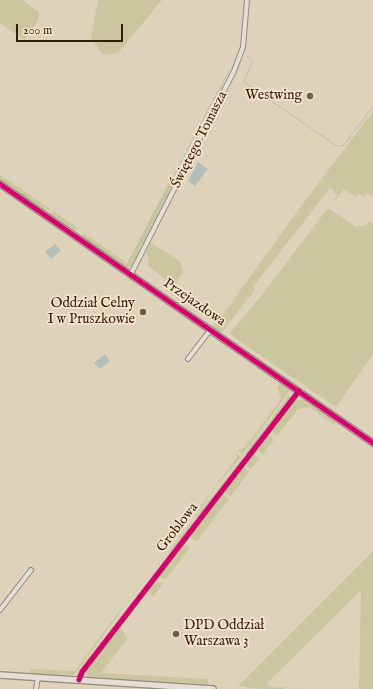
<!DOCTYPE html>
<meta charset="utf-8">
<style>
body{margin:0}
#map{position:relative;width:373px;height:689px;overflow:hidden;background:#dfd2bb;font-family:"IM FELL English",serif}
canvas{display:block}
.scale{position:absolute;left:16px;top:24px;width:107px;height:18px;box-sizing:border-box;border:2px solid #361c0f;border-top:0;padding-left:5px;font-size:12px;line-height:14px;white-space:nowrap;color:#361c0f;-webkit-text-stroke:3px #f4e4c9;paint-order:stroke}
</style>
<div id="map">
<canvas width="373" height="689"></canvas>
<div class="scale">200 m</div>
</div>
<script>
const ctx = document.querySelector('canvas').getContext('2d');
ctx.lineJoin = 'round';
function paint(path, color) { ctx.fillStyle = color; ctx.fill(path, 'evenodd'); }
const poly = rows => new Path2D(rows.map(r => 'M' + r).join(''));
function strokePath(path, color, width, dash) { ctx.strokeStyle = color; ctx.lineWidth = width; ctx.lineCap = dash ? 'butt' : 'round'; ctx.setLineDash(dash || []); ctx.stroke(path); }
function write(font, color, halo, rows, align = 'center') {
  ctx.font = font + ' "IM FELL English",serif'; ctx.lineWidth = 3.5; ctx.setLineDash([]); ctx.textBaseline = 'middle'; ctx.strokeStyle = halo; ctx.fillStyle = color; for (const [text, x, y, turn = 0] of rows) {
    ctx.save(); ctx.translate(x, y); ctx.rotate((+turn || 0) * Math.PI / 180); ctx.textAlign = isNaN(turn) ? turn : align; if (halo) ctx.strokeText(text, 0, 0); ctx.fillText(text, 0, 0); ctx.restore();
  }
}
const green = poly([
 [0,0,22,0,39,12,38,20,25,40,0,23],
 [98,0,162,0,118,53,103,55,91,38],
 [373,111,373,197,367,193,363,197,359,193,356,197,344,189,335,201,333,201,338,195,330,188,253,287,255,290,221,333,213,328,302,205],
 [0,175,50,209,49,210,43,211,0,182],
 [171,178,173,179,131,261,173,179,175,184,134,263,130,267,124,267,83,238,82,232,127,263],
 [328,208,362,231,357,226,364,226,369,221,372,223,373,222,373,354,336,407,235,338,230,333,262,295],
 [53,211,79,229,72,231,54,219,51,215],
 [151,243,180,261,183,272,176,283,171,284,148,265,149,258,146,253],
 [280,384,289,391,288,393,243,454,238,450,243,449,281,399,277,387],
 [289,395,292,397,249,453,245,454],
 [295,399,302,400,336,423,335,425,309,407,298,409,277,436,271,431,275,426,276,427,278,424,277,423],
 [268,434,274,440,262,455,257,449],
 [236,453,241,457,213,490,203,506,193,517,237,457],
 [253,454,260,458,251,469,247,466,247,462],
 [242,459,241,463,199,517,195,518],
 [244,468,249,472,231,496,224,493,241,469],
 [223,494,229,499,197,541,192,539,191,533,196,530],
 [192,522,192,526,188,531,172,552,167,554],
 [185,545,190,548,165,580,160,577,160,573,178,553,182,546],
 [373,551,373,689,359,689,361,590,267,683,269,686,304,689,271,687,271,689,260,689,238,686],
 [156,581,163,583,153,597,148,591],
 [128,602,74,675,30,673,30,669,75,671,117,614],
 [120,628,128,638,101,673,208,679,208,684,87,677,86,669,95,661,117,629]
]);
const water = poly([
 [198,162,208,169,195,186,188,181],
 [55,244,61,251,51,259,45,252],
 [105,354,110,361,100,369,94,363]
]);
const stream = poly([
 [247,56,253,62,244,80,245,83,337,146,343,146,373,107],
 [213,101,229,71],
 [174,176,211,104],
 [131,261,173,179],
 [271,688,284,689]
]);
const minor = poly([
 [131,274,234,71,243,47,247,0],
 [188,359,211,329],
 [0,610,31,570],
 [79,680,82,672,299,391],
 [36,689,38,677]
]);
const tertiary = poly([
 [0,184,373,443],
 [0,675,213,689]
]);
const cycleway = poly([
 [0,184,373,443],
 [79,680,82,672,299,391]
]);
const markers = [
 [310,96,4,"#715c4b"],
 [143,312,4,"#715c4b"],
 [176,634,4,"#715c4b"]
];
const poiNames = [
 ["Westwing",302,96],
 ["Oddział Celny",135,304],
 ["I w Pruszkowie",135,320],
 ["DPD Oddział",184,626,"left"],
 ["Warszawa 3",184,642,"left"]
];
const streetNames = [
 ["Świętego Tomasza",200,140,-63],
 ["Przejazdowa",194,303,35],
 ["Groblowa",178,528,-52]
];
paint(green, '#cbc69f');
paint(water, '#b4beb8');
strokePath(stream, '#b4beb8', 1);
strokePath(minor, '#93887a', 6);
strokePath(tertiary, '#93887a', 8);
strokePath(minor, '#e5ded3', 4);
strokePath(tertiary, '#e5ded3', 5.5);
strokePath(cycleway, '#d6006c', 5);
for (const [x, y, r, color] of markers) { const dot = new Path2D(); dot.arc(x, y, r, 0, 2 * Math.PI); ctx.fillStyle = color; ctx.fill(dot); strokePath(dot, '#f4e4c9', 1.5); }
write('14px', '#361c0f', '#f4e4c9', poiNames, 'right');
write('14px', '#361c0f', '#f4e4c9', streetNames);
</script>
